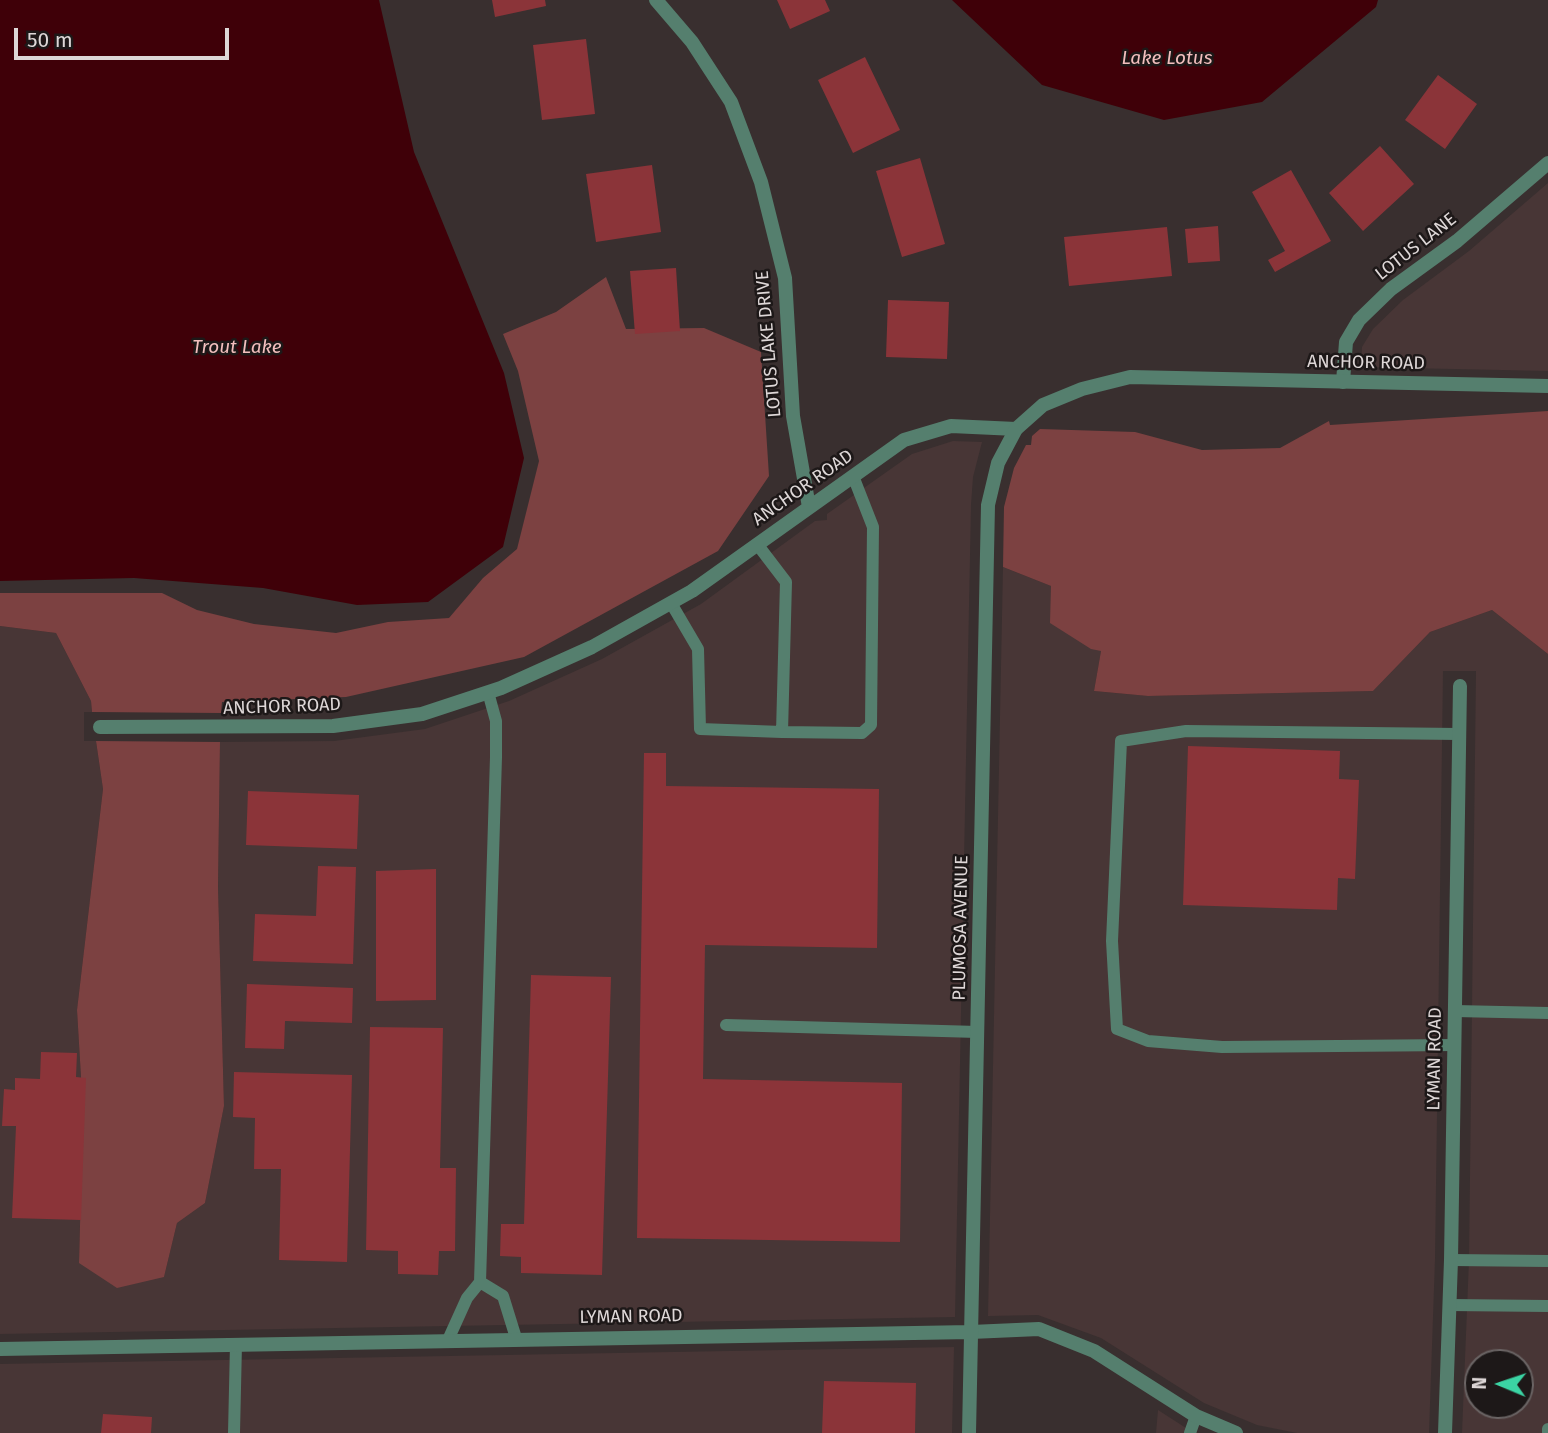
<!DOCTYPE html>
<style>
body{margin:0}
#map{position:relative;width:1548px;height:1433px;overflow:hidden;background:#392f2f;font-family:"Fira Sans",sans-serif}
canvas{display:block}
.north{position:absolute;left:1464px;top:1349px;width:70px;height:70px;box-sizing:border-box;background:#1d1818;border:2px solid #6a6464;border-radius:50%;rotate:272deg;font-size:19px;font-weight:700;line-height:28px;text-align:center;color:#ded7d7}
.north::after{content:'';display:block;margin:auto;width:24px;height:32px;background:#3bd4a4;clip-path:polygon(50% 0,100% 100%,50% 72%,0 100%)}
.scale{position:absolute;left:14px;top:28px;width:215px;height:32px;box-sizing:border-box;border:4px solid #ded7d7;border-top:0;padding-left:9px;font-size:21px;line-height:24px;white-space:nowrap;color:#ded7d7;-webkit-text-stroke:5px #1d1818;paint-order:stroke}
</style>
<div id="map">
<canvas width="1548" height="1433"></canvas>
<div class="north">N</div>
<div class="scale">50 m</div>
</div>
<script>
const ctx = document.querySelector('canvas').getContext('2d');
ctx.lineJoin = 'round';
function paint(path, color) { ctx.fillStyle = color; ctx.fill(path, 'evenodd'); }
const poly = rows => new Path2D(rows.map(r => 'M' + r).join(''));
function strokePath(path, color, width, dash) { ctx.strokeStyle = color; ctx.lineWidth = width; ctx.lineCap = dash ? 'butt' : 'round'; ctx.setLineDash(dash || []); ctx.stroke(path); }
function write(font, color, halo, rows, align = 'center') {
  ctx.font = font + ' "Fira Sans",sans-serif'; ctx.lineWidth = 5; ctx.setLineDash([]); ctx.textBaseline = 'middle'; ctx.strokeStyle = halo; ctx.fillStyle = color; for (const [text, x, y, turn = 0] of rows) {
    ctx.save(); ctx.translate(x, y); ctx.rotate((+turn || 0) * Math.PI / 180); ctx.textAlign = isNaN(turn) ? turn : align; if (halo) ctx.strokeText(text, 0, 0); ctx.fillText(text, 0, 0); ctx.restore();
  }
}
const built = poly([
 [1548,183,1548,371,1361,367,1362,347,1373,329,1403,300,1469,251],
 [953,441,982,442,973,477,971,505,955,1317,0,1334,0,626,56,633,91,701,92,712,84,712,84,741,96,741,103,789,77,1010,83,1111,79,1262,164,1277,177,1223,205,1203,224,1106,218,887,220,742,334,741,425,729,509,701,602,659,701,604,815,521,827,520,827,514,912,454],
 [1003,567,1051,586,1101,651,1094,691,1148,696,1373,691,1430,632,1492,610,1548,654,1548,1433,1462,1433,1469,1260,1476,671,1443,671,1435,1259,1429,1433,1297,1433,1257,1425,1204,1403,1101,1338,1038,1315,988,1316],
 [1478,1363,1520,1363,1520,1405,1478,1405],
 [954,1347,952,1433,0,1433,0,1364],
 [1158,1410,1186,1428,1198,1433,1156,1433]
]);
const green = poly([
 [606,277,626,329,704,328,761,352,769,476,718,551,524,657,346,697,222,702,221,713,92,712,91,701,56,633,0,626,0,593,162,593,197,610,254,624,336,633,388,622,449,618,483,578,517,549,539,461,518,371,503,334,556,312],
 [1548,411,1548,654,1492,610,1430,632,1373,691,1148,696,1094,691,1101,651,1091,649,1050,623,1051,586,1003,567,1004,507,1014,468,1026,445,1031,445,1032,436,1040,429,1135,432,1202,450,1280,448,1329,421,1330,425],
 [96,741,220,742,218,887,224,1106,205,1203,177,1223,164,1277,117,1288,79,1263,83,1111,77,1010,103,789]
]);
const water = poly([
 [0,0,379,0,414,152,504,373,524,458,503,547,428,602,357,605,263,588,134,578,0,581],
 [952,0,1378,0,1376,7,1262,102,1164,120,1042,85]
]);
const building = poly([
 [492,0,545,0,546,6,495,17],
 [777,0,825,0,830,11,790,29],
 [586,39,595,114,542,120,533,45],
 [865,57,900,130,853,153,818,80],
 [1438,75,1477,104,1445,149,1405,120],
 [1380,146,1414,184,1363,231,1329,193],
 [920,158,945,244,902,257,876,171],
 [652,165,661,232,596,242,586,174],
 [1291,170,1331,241,1275,272,1268,260,1285,251,1252,192],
 [1218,226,1220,261,1188,263,1185,229],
 [1167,227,1172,276,1069,286,1064,237],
 [676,268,680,331,635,334,630,271],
 [888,300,949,302,947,359,886,357],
 [1188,746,1340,751,1339,779,1359,780,1355,879,1338,878,1337,910,1183,905],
 [644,753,666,753,666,786,879,789,877,948,705,945,703,1079,902,1083,900,1242,637,1238],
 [248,791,359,795,357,849,246,845],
 [318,866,356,867,353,964,253,961,255,914,316,916],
 [436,869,436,1000,376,1001,376,871],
 [531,975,611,977,602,1275,521,1273,521,1257,500,1256,501,1224,524,1224],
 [247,984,353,988,352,1023,285,1021,284,1049,245,1048],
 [370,1027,443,1028,440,1168,456,1168,455,1251,439,1251,438,1275,398,1274,398,1251,366,1250],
 [41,1052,77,1053,76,1077,86,1078,81,1220,12,1218,16,1126,2,1126,4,1089,15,1090,15,1078,40,1079],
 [234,1072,352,1075,347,1262,279,1260,281,1169,254,1169,255,1118,233,1117],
 [824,1381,916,1383,915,1433,822,1433],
 [103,1414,152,1417,151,1433,101,1433]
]);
const service = poly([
 [757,544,786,582,782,732,862,733,871,725,873,527,853,476],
 [671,603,698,649,700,729,782,732],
 [1455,1011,1548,1013],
 [726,1025,978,1032],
 [1455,1045,1222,1047,1148,1041,1117,1029,1112,941,1121,741,1186,731,1459,734],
 [1451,1260,1548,1261],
 [480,1282,503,1296,516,1338],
 [1449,1305,1548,1306],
 [448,1340,467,1298,480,1282,496,757,496,721,488,692],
 [234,1433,236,1344],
 [1190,1433,1196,1416],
 [1548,1433,1548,1429]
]);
const minor = poly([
 [656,0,692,42,731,102,761,182,785,278,793,416,809,507],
 [1343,382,1346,342,1359,320,1391,289,1457,241,1548,163],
 [100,727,333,726,422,714,501,688,592,647,692,591,904,440,951,426,1016,429],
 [971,1332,1039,1329,1094,1351,1196,1416,1236,1433],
 [1445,1433,1451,1260,1460,686]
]);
const tertiary = poly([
 [0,1349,971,1332],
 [969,1433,988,505,998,463,1016,429,1043,405,1082,389,1130,377,1548,386]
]);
const streetNames = [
 ["LOTUS LANE",1416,247,-38],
 ["LOTUS LAKE DRIVE",769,344,-95],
 ["ANCHOR ROAD",1366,363,1],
 ["ANCHOR ROAD",803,488,-35],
 ["ANCHOR ROAD",282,707,-2],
 ["PLUMOSA AVENUE",961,928,-89],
 ["LYMAN ROAD",1435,1059,-89],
 ["LYMAN ROAD",631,1317,-1]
];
const waterNames = [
 ["Lake Lotus",1167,59],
 ["Trout Lake",237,348]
];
paint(built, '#483636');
paint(green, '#7c4141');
paint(water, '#3f0008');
paint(building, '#8b3439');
strokePath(service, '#557f6e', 12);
strokePath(minor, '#557f6e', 14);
strokePath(tertiary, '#557f6e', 14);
write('18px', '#ded7d7', '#1d1818', streetNames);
write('italic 19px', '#f2bebd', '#1d1818', waterNames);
</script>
